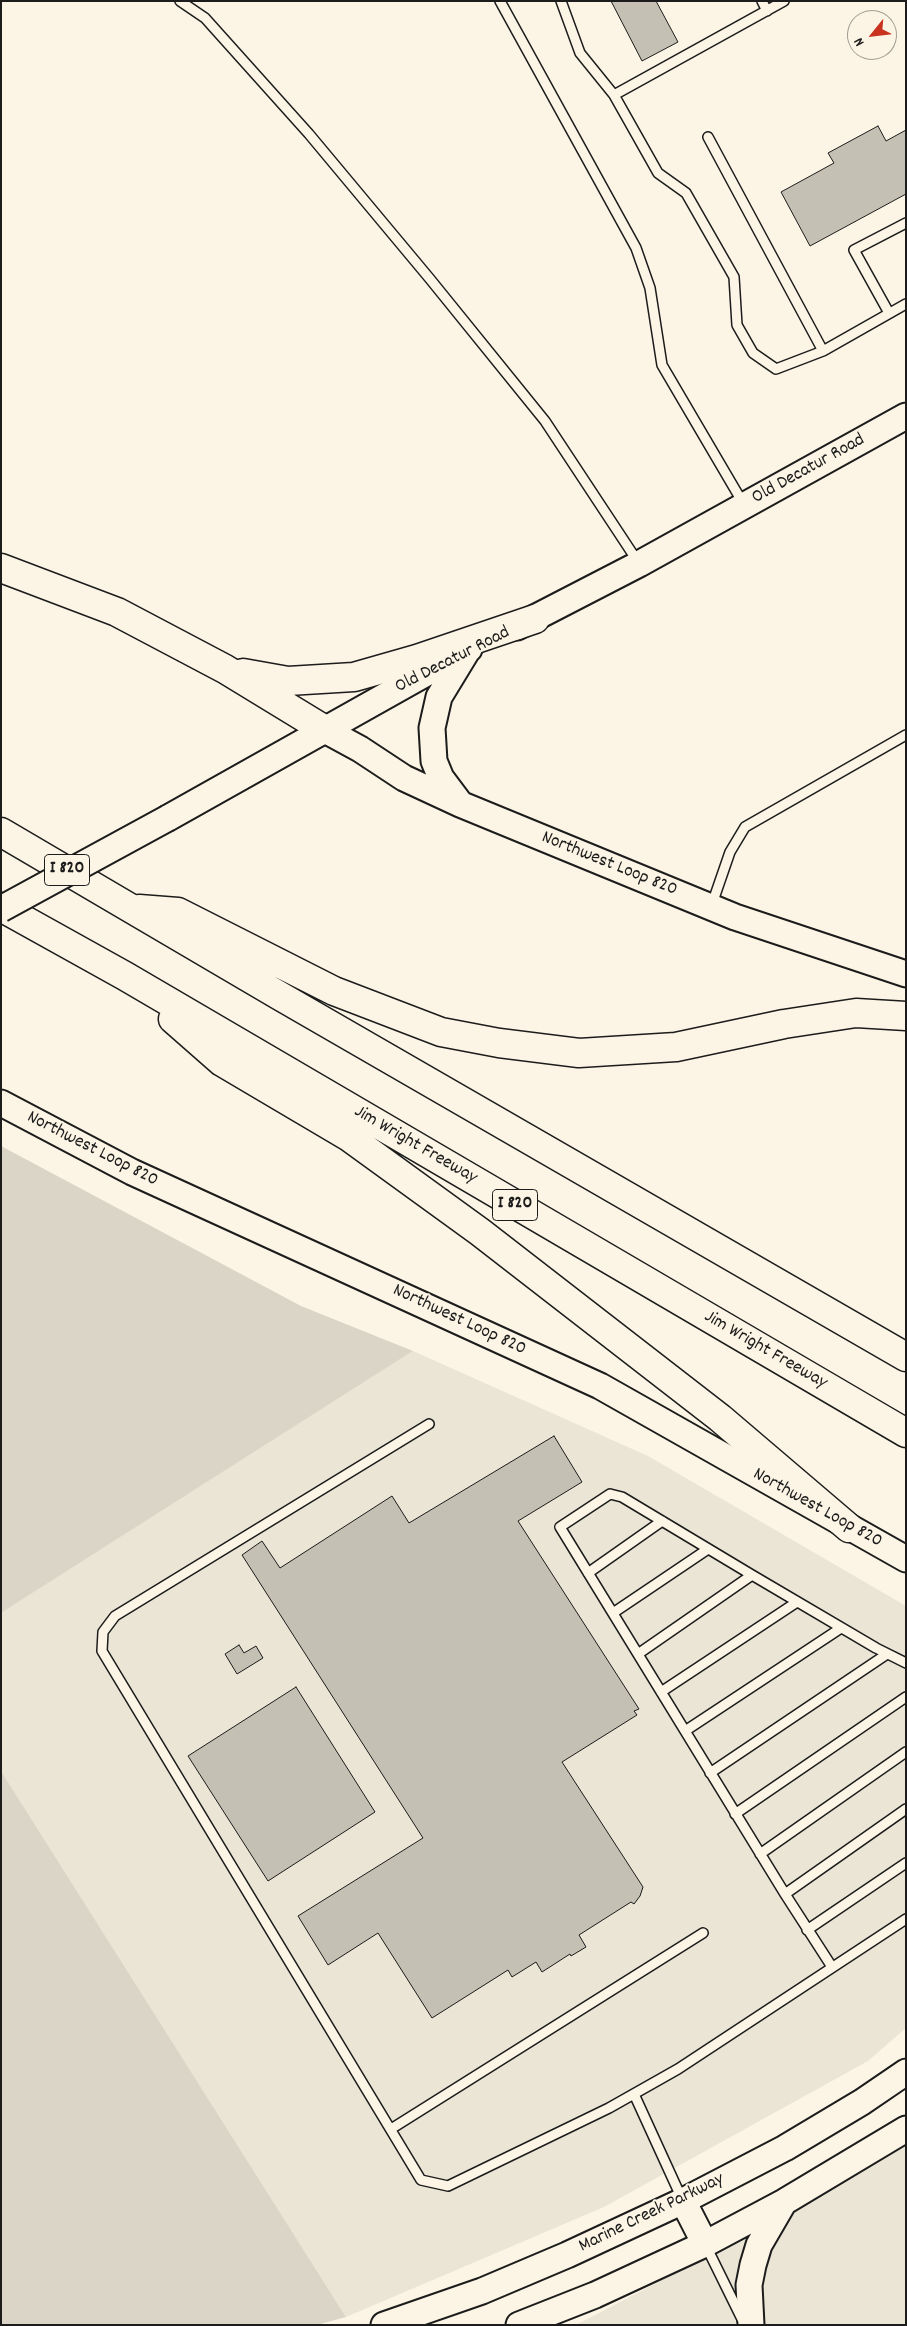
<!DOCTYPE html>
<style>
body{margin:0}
#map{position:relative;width:907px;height:2326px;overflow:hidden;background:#fcf5e5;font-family:Dekko,sans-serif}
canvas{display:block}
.frame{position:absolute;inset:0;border:2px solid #1c1c1c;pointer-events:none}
.north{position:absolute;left:847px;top:10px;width:50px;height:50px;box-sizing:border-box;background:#fcf5e5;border:1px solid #a29e95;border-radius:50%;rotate:241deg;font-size:14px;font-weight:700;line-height:20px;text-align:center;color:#1c1c1c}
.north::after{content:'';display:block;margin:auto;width:18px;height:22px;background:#c8321e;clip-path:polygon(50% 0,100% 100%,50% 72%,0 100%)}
</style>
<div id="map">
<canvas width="907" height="2326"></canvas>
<div class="frame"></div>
<div class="north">N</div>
</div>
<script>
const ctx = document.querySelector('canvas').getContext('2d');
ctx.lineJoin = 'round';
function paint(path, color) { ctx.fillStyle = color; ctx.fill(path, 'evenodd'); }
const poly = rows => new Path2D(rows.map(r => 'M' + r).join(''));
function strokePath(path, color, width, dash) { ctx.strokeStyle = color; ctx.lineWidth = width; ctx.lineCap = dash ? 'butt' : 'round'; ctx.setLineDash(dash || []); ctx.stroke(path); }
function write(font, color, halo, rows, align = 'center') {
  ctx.font = font + ' Dekko,sans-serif'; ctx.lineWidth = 4; ctx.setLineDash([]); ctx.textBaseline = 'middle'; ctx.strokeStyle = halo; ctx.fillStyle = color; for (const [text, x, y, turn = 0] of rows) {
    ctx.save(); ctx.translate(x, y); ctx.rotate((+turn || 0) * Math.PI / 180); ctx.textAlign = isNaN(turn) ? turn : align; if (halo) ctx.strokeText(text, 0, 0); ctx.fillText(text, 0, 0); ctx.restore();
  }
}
const built = poly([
 [413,1351,648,1456,906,1606,906,2028,868,2061,604,2207,346,2317,1,1771,1,1613],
 [906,2138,906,2325,576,2325,800,2208]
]);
const green = poly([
 [1,1146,301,1306,413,1351,1,1613],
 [1,1771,346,2317,317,2325,1,2325]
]);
const building = poly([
 [611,1,656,1,678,42,642,61,611,1],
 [878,126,886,141,906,130,906,194,810,246,781,192,834,163,828,153,878,126],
 [554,1436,582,1482,518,1521,639,1709,634,1711,637,1715,562,1762,643,1887,640,1896,634,1904,631,1902,579,1935,586,1947,571,1956,570,1954,542,1972,536,1962,512,1977,508,1970,432,2018,378,1933,328,1965,298,1916,423,1838,242,1555,262,1541,280,1568,392,1496,409,1523,554,1436],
 [239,1645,244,1653,256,1646,263,1658,237,1674,225,1654,239,1645],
 [296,1687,375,1812,268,1881,188,1756,296,1687]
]);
const lane = poly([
 [180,1,205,18,309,134,430,279,545,421,638,562],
 [500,1,636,248,650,288,662,365,743,503],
 [561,1,580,53,614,95,784,1],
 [762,1,767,11],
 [614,95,658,173,686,193,734,277,737,325,753,353,776,369,823,351],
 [708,137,823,351,906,304],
 [889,313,854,250,906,223],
 [711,907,730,852,745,827,906,735],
 [429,1424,115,1616,103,1632,102,1651,421,2180,448,2186,609,2108,678,2069,906,1919],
 [588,1573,662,1521],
 [613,1613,708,1549],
 [638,1654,752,1575],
 [661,1692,797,1602],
 [685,1731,841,1628],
 [710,1773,887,1654],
 [735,1814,906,1697],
 [760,1854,906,1752],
 [785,1894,906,1809],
 [807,1930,906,1863],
 [832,1967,785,1894,560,1527,610,1494,622,1497,752,1575,876,1648,906,1663],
 [634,2094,682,2199],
 [391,2129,703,1933],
 [706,2246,742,2319]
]);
const secondary = poly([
 [517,627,639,564,906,416],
 [325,730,360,749,404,778,460,804,735,917,906,974],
 [459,802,441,778,434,761,432,728,439,697,467,651],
 [168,818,469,649],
 [1,1103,132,1172,600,1386,906,1559],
 [683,2201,705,2244],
 [384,2325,482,2291,567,2255,683,2201,785,2148,862,2102,906,2072],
 [519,2325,595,2295,705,2244,784,2202,906,2129],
 [751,2325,749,2285,753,2265,759,2245,784,2202]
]);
const highway = poly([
 [1,568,117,612,225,669,325,730],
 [243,673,288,681,354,677,417,659,535,619],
 [1,832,280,996,906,1357],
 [1,907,125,976,906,1433],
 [139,909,178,912,334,991,441,1032,499,1043,579,1053,676,1047,784,1024,856,1013,906,1016],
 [173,1019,222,1062,349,1137,480,1232,720,1418,849,1528]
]);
const secondaryBridge = poly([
 [1,909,168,818]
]);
const shields = [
 [67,870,45],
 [515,1205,45]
];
const shieldNames = [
 ["I 820",67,870],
 ["I 820",515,1205]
];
const streetNames = [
 ["Old Decatur Road",809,470,-29],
 ["Old Decatur Road",453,661,-27],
 ["Northwest Loop 820",609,865,22],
 ["Jim Wright Freeway",415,1146,30],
 ["Northwest Loop 820",92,1150,27],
 ["Northwest Loop 820",459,1321,25],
 ["Jim Wright Freeway",765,1351,30],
 ["Northwest Loop 820",817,1509,29],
 ["Marine Creek Parkway",652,2214,-26]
];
paint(built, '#ebe5d6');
paint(green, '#dbd5c8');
paint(building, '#c4c0b3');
strokePath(building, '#1c1c1c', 1);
strokePath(lane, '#1c1c1c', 12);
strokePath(secondary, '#1c1c1c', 29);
strokePath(highway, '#1c1c1c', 31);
strokePath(lane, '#fcf5e5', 9);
strokePath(secondary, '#fcf5e5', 25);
strokePath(highway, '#fcf5e5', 28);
strokePath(secondaryBridge, '#1c1c1c', 29, []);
strokePath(secondaryBridge, '#fcf5e5', 25);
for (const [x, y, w] of shields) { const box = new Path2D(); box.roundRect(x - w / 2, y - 15.5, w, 31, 4); ctx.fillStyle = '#fcf5e5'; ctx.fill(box); strokePath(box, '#1c1c1c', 1); }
write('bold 18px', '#1c1c1c', null, shieldNames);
write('19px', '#1c1c1c', '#fcf5e5', streetNames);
</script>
